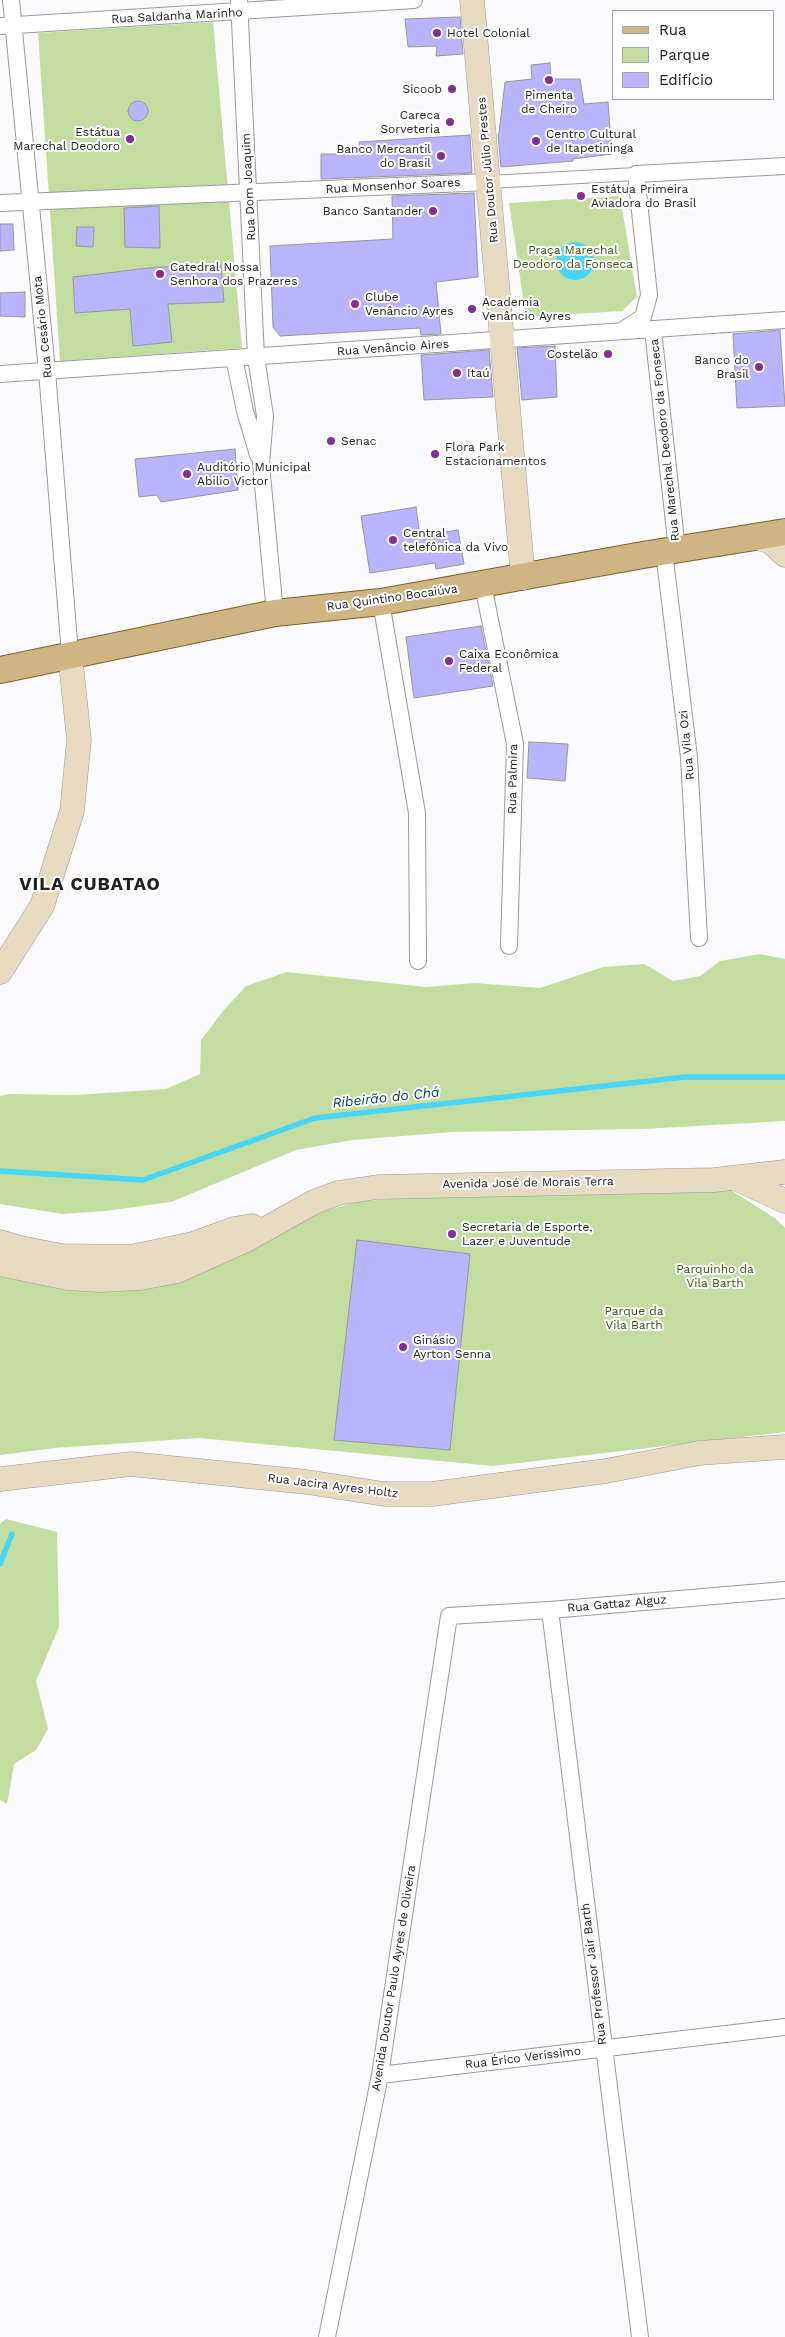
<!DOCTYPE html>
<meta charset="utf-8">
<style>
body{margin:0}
#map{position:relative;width:785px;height:2337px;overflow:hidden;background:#fafafd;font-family:"Work Sans",sans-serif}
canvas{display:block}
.legend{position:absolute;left:612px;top:10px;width:162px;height:90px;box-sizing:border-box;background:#fff;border:1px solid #a6a6a7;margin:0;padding:6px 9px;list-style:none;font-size:15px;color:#202022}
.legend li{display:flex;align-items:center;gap:10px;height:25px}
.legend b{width:25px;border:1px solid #a6a6a7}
</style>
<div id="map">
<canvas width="785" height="2337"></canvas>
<ul class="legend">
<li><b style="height:6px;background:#ceb583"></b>Rua</li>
<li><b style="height:14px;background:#c3dda1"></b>Parque</li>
<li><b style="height:14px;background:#b9b4fc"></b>Edifício</li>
</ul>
</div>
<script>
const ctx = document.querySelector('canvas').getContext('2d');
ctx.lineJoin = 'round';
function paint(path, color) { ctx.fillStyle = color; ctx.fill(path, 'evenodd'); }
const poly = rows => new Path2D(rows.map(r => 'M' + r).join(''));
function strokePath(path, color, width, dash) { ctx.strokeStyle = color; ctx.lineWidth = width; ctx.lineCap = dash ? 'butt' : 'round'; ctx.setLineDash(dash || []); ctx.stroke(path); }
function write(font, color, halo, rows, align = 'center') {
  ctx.font = font + ' "Work Sans",sans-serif'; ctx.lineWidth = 4; ctx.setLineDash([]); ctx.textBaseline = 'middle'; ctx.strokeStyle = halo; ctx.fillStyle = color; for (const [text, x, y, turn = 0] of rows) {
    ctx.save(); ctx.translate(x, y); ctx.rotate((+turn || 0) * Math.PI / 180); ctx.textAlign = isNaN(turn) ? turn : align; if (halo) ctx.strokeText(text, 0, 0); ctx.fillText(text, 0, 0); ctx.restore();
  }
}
const green = poly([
 [213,22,242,348,60,361,38,33],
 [620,196,637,297,622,311,526,317,509,203],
 [760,954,785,959,785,1121,643,1129,452,1132,353,1140,296,1150,171,1202,105,1211,63,1214,0,1204,0,1096,8,1094,76,1095,166,1089,200,1074,201,1040,223,1011,246,986,287,972,426,987,475,983,540,988,603,967,644,964,673,981,700,976,720,961],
 [726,1187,776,1219,785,1228,785,1432,493,1466,199,1438,55,1448,0,1455,0,1276,55,1287,179,1278,324,1211,357,1202,508,1188],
 [6,1519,57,1532,59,1627,36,1681,48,1729,36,1750,14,1764,7,1804,0,1800,0,1524]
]);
const water = poly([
 '556 261a19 19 0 1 1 38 0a19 19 0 1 1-38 0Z'
]);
const stream = poly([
 [0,1171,143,1180,315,1118,685,1077,785,1077],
 [0,1564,12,1534]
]);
const building = poly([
 [460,17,463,54,436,56,437,46,408,47,405,19,460,17],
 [550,63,551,79,580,79,584,104,608,102,612,154,573,159,573,161,501,167,498,134,499,133,505,82,532,79,531,65,550,63],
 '128 111a10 10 0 1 1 20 0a10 10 0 1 1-20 0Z',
 [470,135,472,173,321,179,321,154,360,154,359,142,470,135],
 [474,193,478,277,436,282,441,334,421,335,420,328,280,336,273,327,270,246,393,239,392,196,474,193],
 [159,206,160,248,125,247,124,208,159,206],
 [0,224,13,224,14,250,0,251,0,224],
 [77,227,94,227,93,247,76,246,77,227],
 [221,266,224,302,168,304,172,342,133,346,130,309,75,313,73,277,157,267,221,266],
 [25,292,25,317,0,316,0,293,25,292],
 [780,330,785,406,737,408,733,334,780,330],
 [555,346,557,397,522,400,517,348,555,346],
 [489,350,493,397,424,400,421,355,489,350],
 [235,449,238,490,161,502,157,495,139,497,135,459,235,449],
 [416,507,420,536,458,530,464,564,436,569,435,563,370,573,361,516,416,507],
 [481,626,493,686,414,698,406,637,481,626],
 [529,742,568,744,565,781,527,778,529,742],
 [357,1240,470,1254,450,1450,334,1440,357,1240]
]);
const pedestrian = poly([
 [489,182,636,174]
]);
const minor = poly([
 [11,0,47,371,70,654],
 [239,0,256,357,265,416,261,464,275,613],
 [0,26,414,0],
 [0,203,489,182],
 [623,330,643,317,649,295,636,174,785,166],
 [653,330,677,550],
 [234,358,245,411,258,455],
 [0,374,785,320],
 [664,552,689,757,699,938],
 [483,585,515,744,509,946],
 [381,602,417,813,418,961],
 [550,1610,640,2337],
 [380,2075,785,2027],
 [327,2337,380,2075,449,1616,550,1610,785,1590]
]);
const secondary = poly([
 [472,0,523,578],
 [759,538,771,542,785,555],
 [0,972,42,906,72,811,79,740,70,654],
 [735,1178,785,1201],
 [0,1242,20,1248,62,1256,131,1257,193,1244,234,1229,252,1226],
 [0,1264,68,1278,100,1280,140,1278,177,1271,246,1240,314,1202,338,1193,378,1187,714,1180,785,1172],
 [0,1479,131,1464,307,1482,384,1494,432,1494,606,1471,699,1453,785,1447]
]);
const primary = poly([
 [0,670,275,613,381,602,643,555,785,532]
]);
const markers = [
 [437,33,5,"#852c99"],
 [549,80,5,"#852c99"],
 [452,89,5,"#852c99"],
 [450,122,5,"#852c99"],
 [130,139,5,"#852c99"],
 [536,141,5,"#852c99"],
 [441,156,5,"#852c99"],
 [581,196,5,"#852c99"],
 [433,211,5,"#852c99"],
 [160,274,5,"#852c99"],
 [355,304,5,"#852c99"],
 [472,309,5,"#852c99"],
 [608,354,5,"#852c99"],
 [759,367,5,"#852c99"],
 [457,373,5,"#852c99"],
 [331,441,5,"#852c99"],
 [435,454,5,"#852c99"],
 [187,474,5,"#852c99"],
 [393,540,5,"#852c99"],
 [449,661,5,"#852c99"],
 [452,1234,5,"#852c99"],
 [403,1347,5,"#852c99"]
];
const streetNames = [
 ["Rua Saldanha Marinho",177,16,-3],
 ["Rua Doutor Júlio Prestes",488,170,-95],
 ["Rua Monsenhor Soares",393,186,-3],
 ["Rua Dom Joaquim",249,187,-93],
 ["Rua Cesário Mota",43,327,-96],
 ["Rua Venâncio Aires",393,348,-4],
 ["Rua Marechal Deodoro da Fonseca",665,440,-96],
 ["Rua Quintino Bocaiúva",392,598,-8],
 ["Rua Vila Ozi",687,745,-96],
 ["Rua Palmira",513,779,-89],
 ["Avenida José de Morais Terra",528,1183,-1],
 ["Rua Jacira Ayres Holtz",333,1486,7],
 ["Rua Gattaz Alguz",617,1604,-5],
 ["Rua Professor Jair Barth",594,1974,-97],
 ["Avenida Doutor Paulo Ayres de Oliveira",394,1978,-81],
 ["Rua Érico Veríssimo",523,2058,-7]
];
const poiNames = [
 ["Hotel Colonial",447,33],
 ["Sicoob",442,89,"right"],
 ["Pimenta",549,95,"center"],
 ["de Cheiro",549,109,"center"],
 ["Careca",440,115,"right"],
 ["Sorveteria",440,129,"right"],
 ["Estátua",120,132,"right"],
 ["Marechal Deodoro",120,146,"right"],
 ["Centro Cultural",546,134],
 ["de Itapetininga",546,148],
 ["Banco Mercantil",431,149,"right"],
 ["do Brasil",431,163,"right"],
 ["Estátua Primeira",591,189],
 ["Aviadora do Brasil",591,203],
 ["Banco Santander",423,211,"right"],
 ["Catedral Nossa",170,267],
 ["Senhora dos Prazeres",170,281],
 ["Clube",365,297],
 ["Venâncio Ayres",365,311],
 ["Academia",482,302],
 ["Venâncio Ayres",482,316],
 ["Costelão",598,354,"right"],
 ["Banco do",749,360,"right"],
 ["Brasil",749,374,"right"],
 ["Itaú",467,373],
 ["Senac",341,441],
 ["Flora Park",445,447],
 ["Estacionamentos",445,461],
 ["Auditório Municipal",197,467],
 ["Abilio Victor",197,481],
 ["Central",403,533],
 ["telefônica da Vivo",403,547],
 ["Caixa Econômica",459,654],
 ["Federal",459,668],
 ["Secretaria de Esporte,",462,1227],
 ["Lazer e Juventude",462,1241],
 ["Ginásio",413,1340],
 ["Ayrton Senna",413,1354]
];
const parkNames = [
 ["Praça Marechal",573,250],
 ["Deodoro da Fonseca",573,264],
 ["Parquinho da",715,1269],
 ["Vila Barth",715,1283],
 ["Parque da",634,1311],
 ["Vila Barth",634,1325]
];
const waterNames = [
 ["Ribeirão do Chá",386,1098,-6]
];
const districtNames = [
 ["VILA CUBATAO",90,885]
];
paint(green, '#c3dda1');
paint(water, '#47d5f8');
strokePath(stream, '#47d5f8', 5.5);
paint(building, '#b9b4fc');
strokePath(building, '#97979a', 1);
strokePath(pedestrian, '#9a9a9d', 14);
strokePath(minor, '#9a9a9d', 18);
strokePath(secondary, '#9a9a9d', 25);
strokePath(primary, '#7c602b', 28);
strokePath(pedestrian, '#fff', 12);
strokePath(minor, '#fff', 16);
strokePath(secondary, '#e6dac1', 24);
strokePath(primary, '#ceb583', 26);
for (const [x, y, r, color] of markers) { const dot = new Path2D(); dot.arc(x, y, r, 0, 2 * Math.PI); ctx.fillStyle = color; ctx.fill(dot); strokePath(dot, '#fff', 2); }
write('12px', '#202022', '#fff', streetNames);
write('12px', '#202022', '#fff', poiNames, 'left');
write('12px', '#3b520f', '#fff', parkNames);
write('italic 14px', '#004250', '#fff', waterNames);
ctx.letterSpacing = '1px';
write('bold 18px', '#202022', '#fff', districtNames);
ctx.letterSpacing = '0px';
</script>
